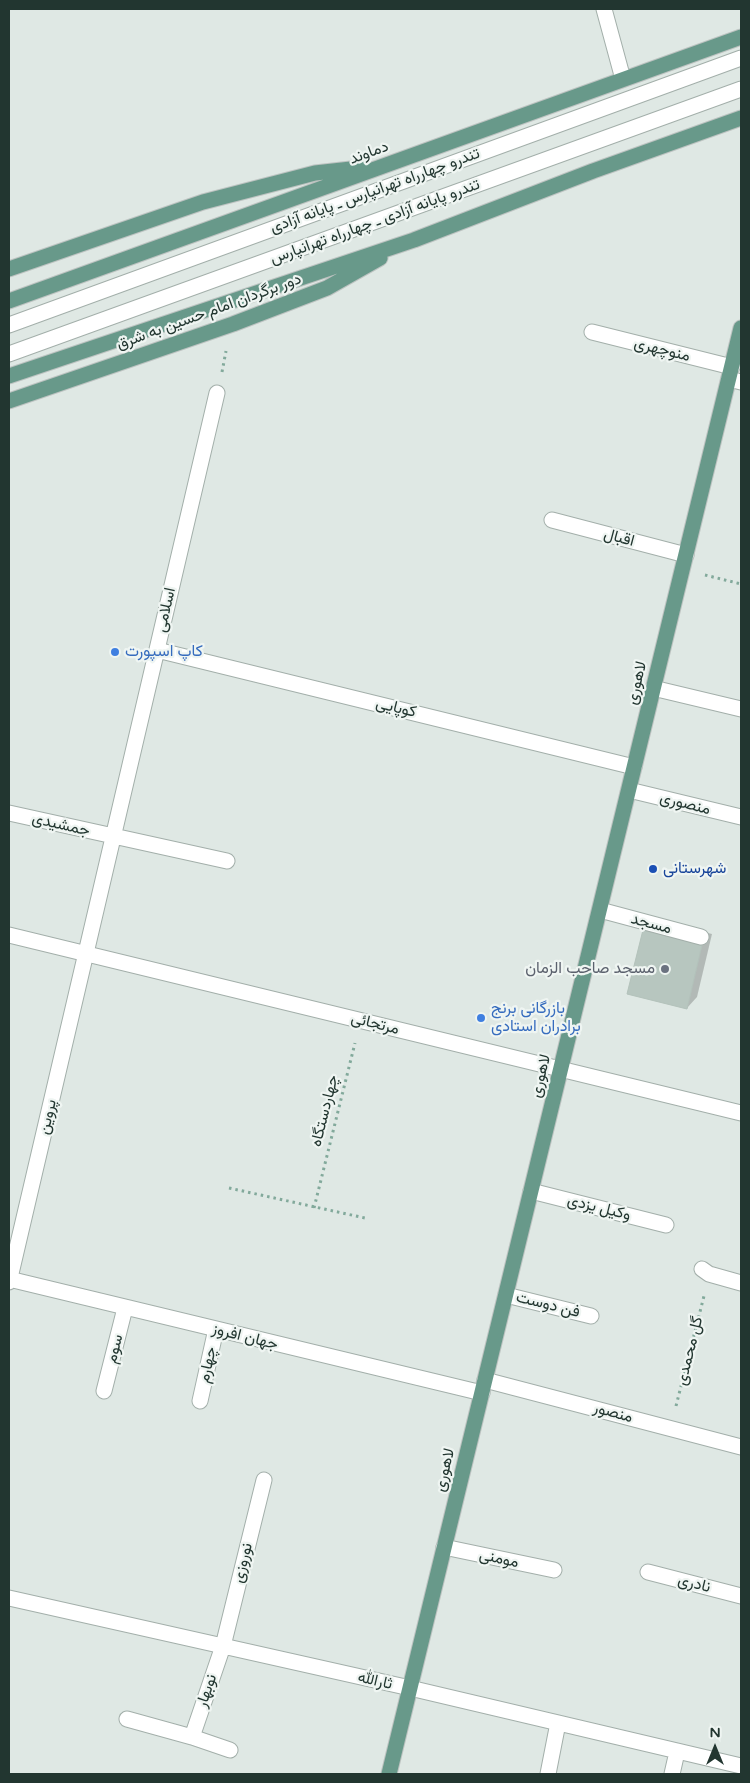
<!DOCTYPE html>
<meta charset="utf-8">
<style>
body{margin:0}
#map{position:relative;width:750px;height:1783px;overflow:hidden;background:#dfe8e4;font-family:"Varela Round",sans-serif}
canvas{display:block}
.frame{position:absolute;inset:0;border:10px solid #223630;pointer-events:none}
.north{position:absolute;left:690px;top:1723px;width:50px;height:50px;-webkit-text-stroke:4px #eff5f2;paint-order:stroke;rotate:0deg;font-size:14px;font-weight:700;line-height:20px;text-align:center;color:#223630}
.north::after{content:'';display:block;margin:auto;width:18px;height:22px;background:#223630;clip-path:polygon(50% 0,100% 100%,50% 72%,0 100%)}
</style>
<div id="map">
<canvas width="750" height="1783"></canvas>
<div class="frame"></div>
<div class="north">N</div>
</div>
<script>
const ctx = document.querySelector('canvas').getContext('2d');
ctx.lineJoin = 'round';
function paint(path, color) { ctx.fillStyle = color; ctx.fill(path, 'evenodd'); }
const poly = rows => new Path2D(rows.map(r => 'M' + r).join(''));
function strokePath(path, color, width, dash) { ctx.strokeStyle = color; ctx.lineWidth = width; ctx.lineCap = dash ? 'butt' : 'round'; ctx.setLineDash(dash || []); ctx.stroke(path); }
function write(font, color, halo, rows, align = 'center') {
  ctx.font = font + ' "Varela Round",Vazirmatn,sans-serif'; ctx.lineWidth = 4.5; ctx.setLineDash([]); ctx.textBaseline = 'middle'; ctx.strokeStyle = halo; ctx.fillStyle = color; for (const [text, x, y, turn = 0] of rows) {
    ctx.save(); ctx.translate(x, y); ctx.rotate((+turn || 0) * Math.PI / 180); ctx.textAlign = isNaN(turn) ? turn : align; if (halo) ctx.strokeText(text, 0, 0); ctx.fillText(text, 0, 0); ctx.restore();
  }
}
const shadow = poly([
 [654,920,712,934,697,997,687,1008,644,930]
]);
const building = poly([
 [643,930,702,945,687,1009,627,994,643,930]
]);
const path = poly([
 [222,372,226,351],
 [705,575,741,584],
 [229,1188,365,1218],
 [314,1208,355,1043],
 [676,1406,704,1296]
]);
const minor = poly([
 [604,9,623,79],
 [9,325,741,58],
 [592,332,732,367],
 [9,354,741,89],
 [729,379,741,382],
 [552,520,686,555],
 [157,650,634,767],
 [653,688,741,709],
 [629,790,741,817],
 [9,813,227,861],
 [600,910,701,937],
 [9,935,741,1113],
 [531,1191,666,1225],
 [702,1269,709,1274,741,1283],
 [9,1279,482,1393],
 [9,1282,217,393],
 [506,1295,591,1316],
 [485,1380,741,1447],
 [104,1391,125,1308],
 [200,1401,216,1329],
 [444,1547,554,1570],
 [648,1572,741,1596],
 [9,1598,410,1688,741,1766],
 [127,1719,192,1737,230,1750],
 [192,1737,223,1646,264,1480],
 [548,1774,558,1723],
 [672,1774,677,1752]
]);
const major = poly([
 [9,269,203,202,315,173,360,168],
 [9,301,741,37],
 [9,376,414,240,593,171,741,118],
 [9,401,233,324,327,288,380,258],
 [389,1774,741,328]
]);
const markers = [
 [115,652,5,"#3f7fe0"],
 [653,869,5,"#1a4fb4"],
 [665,969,5,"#6b7280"],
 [481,1018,5,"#3f7fe0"]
];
const streetNames = [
 ["دماوند",369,153,-20],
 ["تندرو چهارراه تهرانپارس ـ پایانه آزادی",375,191,-20],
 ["تندرو پایانه آزادی ـ چهارراه تهرانپارس",375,222,-20],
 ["دور برگردان امام حسین به شرق",209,312,-20],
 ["منوچهری",662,350,14],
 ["اقبال",619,538,15],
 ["اسلامی",166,610,-77],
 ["لاهوری",637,683,-76],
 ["کوپایی",396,708,14],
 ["منصوری",685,804,14],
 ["جمشیدی",61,825,13],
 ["مسجد",651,924,15],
 ["مرتجائی",375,1024,14],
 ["لاهوری",541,1076,-76],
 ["چهاردستگاه",325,1111,-76],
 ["پروین",48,1117,-77],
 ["وکیل یزدی",599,1208,14],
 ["فن دوست",548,1305,14],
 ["جهان افروز",245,1337,14],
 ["سوم",115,1349,-76],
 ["گل محمدی",690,1351,-76],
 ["چهارم",208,1365,-78],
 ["منصور",613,1413,15],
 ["لاهوری",445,1470,-76],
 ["مومنی",499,1559,12],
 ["نوروزی",243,1563,-76],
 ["نادری",694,1584,14],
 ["ثارالله",375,1681,13],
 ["نوبهار",207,1691,-71]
];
const shopNames = [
 ["کاپ اسپورت",125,652],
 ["بازرگانی برنج",491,1009],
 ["برادران استادی",491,1027]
];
const transitNames = [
 ["شهرستانی",663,869]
];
const worshipNames = [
 ["مسجد صاحب الزمان",655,969]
];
paint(shadow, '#0003');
paint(building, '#b7c6bf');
strokePath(building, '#b2c1ba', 1);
strokePath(minor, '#a3afaa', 17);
strokePath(major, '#bdc3c1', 17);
strokePath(path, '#82a99b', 3, [2.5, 4]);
strokePath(minor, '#fff', 15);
strokePath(major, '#68998a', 15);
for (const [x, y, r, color] of markers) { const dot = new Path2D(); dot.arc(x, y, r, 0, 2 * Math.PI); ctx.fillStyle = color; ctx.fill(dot); strokePath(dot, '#eff5f2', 2); }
write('16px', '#223630', '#eff5f2', streetNames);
write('16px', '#366cbe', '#eff5f2', shopNames, 'left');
write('16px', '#164399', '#eff5f2', transitNames, 'left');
write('16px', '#5b616d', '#eff5f2', worshipNames, 'right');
</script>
